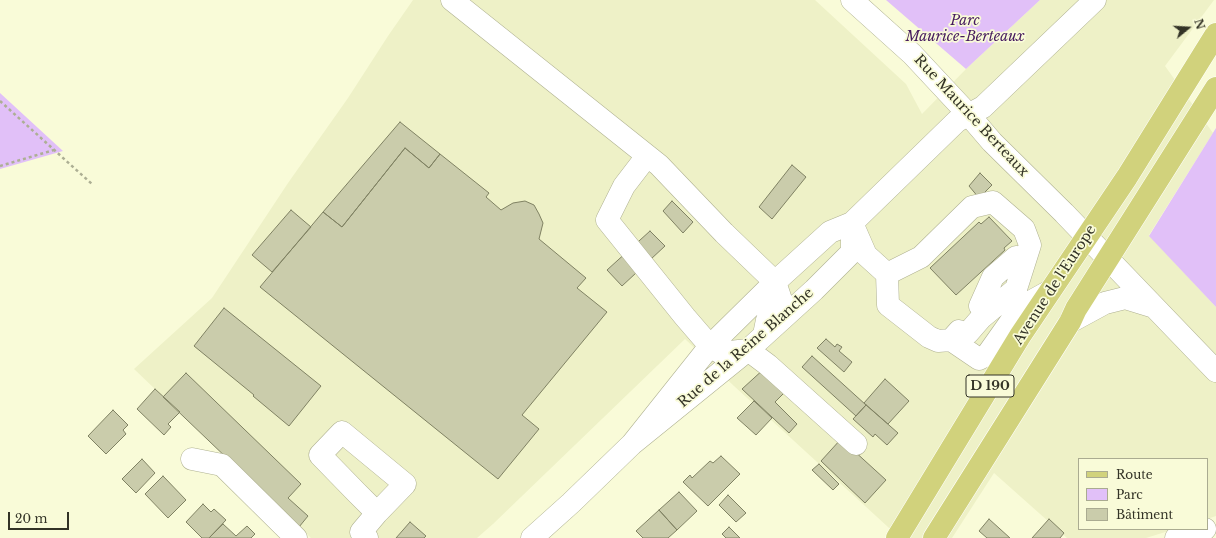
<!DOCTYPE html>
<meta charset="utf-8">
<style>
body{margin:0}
#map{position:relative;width:1216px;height:538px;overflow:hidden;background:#f9fbd8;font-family:"Libre Baskerville",serif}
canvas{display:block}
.legend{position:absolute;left:1078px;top:458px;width:130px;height:72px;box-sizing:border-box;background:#f9fbd8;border:1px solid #aaab91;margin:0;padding:5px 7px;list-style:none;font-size:12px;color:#333326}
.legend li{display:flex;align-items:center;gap:8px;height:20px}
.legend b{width:20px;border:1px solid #aaab91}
.north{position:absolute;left:1168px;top:8px;width:40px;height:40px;-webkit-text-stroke:3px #f9fbd8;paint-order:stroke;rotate:72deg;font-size:11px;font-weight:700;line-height:16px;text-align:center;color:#333326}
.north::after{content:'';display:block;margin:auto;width:14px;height:18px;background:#333326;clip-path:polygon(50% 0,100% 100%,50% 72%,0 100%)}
.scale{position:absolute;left:8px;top:512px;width:61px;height:18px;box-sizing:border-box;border:2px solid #333326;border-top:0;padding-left:5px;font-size:12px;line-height:14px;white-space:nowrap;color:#333326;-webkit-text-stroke:3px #f9fbd8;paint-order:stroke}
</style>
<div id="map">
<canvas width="1216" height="538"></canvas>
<ul class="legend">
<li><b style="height:5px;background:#d1d27c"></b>Route</li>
<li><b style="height:11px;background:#e1c0f8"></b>Parc</li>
<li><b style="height:11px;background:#caccab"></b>Bâtiment</li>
</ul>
<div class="north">N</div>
<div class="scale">20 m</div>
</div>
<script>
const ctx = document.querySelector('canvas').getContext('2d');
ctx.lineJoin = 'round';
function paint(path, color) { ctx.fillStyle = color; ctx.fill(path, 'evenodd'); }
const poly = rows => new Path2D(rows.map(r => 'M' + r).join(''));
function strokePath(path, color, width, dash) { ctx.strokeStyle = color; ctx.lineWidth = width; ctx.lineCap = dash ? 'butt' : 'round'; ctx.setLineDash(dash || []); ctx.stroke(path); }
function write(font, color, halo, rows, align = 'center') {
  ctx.font = font + ' "Libre Baskerville",serif'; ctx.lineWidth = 3.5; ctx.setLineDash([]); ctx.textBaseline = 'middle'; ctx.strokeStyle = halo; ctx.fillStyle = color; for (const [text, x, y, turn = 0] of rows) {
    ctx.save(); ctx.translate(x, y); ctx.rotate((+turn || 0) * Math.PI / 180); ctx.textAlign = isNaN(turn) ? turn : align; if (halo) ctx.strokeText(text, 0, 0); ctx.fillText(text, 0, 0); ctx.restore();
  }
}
const built = poly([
 [413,0,815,0,906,84,922,114,966,69,1040,0,1214,0,1165,66,1213,133,1149,235,1216,307,1216,516,1207,519,1207,459,1079,459,1079,529,1175,529,1146,538,1067,538,994,473,952,538,900,538,734,386,685,339,493,524,477,538,311,538,134,369,212,298,288,183,348,98,388,36]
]);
const green = poly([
 [886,0,1040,0,966,69],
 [0,93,63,151,0,169],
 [1216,128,1216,307,1149,236]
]);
const building = poly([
 [400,122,440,154,429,168,405,148,342,227,323,212,400,122],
 [405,148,429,168,440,154,489,193,486,197,501,210,513,203,525,201,534,205,539,214,543,223,539,239,586,278,577,288,607,312,522,415,539,429,498,479,260,287,323,212,342,227,405,148],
 [792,165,806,177,772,219,759,207,792,165],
 [980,173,992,185,979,198,969,186,980,173],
 [672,201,693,222,683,233,663,211,672,201],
 [291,210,311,227,272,272,252,255,291,210],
 [989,217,1012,241,1004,248,1005,250,956,295,930,268,979,222,981,224,989,217],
 [650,231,665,246,622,286,607,270,650,231],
 [224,308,321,386,289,426,253,396,254,395,194,346,224,308],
 [826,339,835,347,837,344,842,347,839,351,852,362,844,372,817,348,826,339],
 [812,356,866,405,856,416,802,367,812,356],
 [765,368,787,390,775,402,797,424,789,433,742,389,765,368],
 [186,373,301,484,288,498,308,516,299,527,163,397,186,373],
 [885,379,909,401,888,424,864,403,885,379],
 [155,389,180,412,168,424,171,427,164,435,137,409,155,389],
 [754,401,772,418,756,435,737,418,754,401],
 [866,405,898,433,887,445,875,434,873,437,853,419,866,405],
 [113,410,128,425,123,430,126,434,106,454,88,436,113,410],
 [841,439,886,480,865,503,821,461,841,439],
 [721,456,740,474,708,506,683,482,690,475,692,478,710,461,713,463,721,456],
 [142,459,155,473,136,493,122,479,142,459],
 [819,464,839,484,833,490,812,470,819,464],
 [163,476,186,500,168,518,145,494,163,476],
 [679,492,697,511,677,530,659,510,679,492],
 [728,495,746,513,736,522,719,505,728,495],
 [203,504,211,512,214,509,226,520,209,538,202,538,186,522,203,504],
 [659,510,677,530,668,538,643,538,636,531,659,510],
 [989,519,1010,538,987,538,979,531,989,519],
 [1049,519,1064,533,1060,538,1032,538,1049,519],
 [410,522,426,536,424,538,396,538,410,522],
 [223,524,236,536,247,526,255,534,251,538,209,538,223,524],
 [729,527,740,538,726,538,722,534,729,527]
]);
const path = poly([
 [0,101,93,185],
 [0,166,54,150]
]);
const minor = poly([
 [452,0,659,165,724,233,775,282,782,303,767,320,764,335],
 [852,0,912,54,968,114,992,142,1064,213,1216,371],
 [647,156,624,186,607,220,685,317,710,346,721,353,748,350,768,365,856,444],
 [852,223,866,255,887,274,888,305,929,337,938,341,951,340,968,333,981,318,1016,289,1030,245,1024,229,993,202,972,207,921,257,887,274],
 [980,306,993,277,1016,257],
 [1070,322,1105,303,1125,298,1151,306],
 [959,331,951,340,979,359,987,355,1021,307,1050,291],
 [632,444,710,346,775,282,830,232,852,223,957,121,983,107,1095,0],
 [192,459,222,465,296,538],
 [367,538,361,532,377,513,405,484,342,432,320,455,356,492,377,513],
 [532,538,571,503,632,444,748,350,814,290,852,252,852,227],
 [1176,538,1205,529]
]);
const major = poly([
 [897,538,1020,336,1127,177,1216,34],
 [934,538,1070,322,1076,309,1216,88]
]);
const shields = [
 [990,386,48]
];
const shieldNames = [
 ["D 190",990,386]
];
const parkNames = [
 ["Parc",965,21],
 ["Maurice-Berteaux",965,37]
];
const streetNames = [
 ["Rue Maurice Berteaux",971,116,47],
 ["Avenue de l'Europe",1055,285,-57],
 ["Rue de la Reine Blanche",746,348,-41]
];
paint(built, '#eef1c7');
paint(green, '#e1c0f8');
paint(building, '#caccab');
strokePath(building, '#808263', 1);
strokePath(minor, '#afb191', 23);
strokePath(major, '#fff', 23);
strokePath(path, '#adaf94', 2.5, [3, 3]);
strokePath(minor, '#fff', 22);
strokePath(major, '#d1d27c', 22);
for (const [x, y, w] of shields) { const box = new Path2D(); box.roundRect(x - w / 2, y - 11, w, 22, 3); ctx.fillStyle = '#f9fbd8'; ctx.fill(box); strokePath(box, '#333326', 1); }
write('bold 13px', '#333326', null, shieldNames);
write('italic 14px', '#461a5e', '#f9fbd8', parkNames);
write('14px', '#333326', '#f9fbd8', streetNames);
</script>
